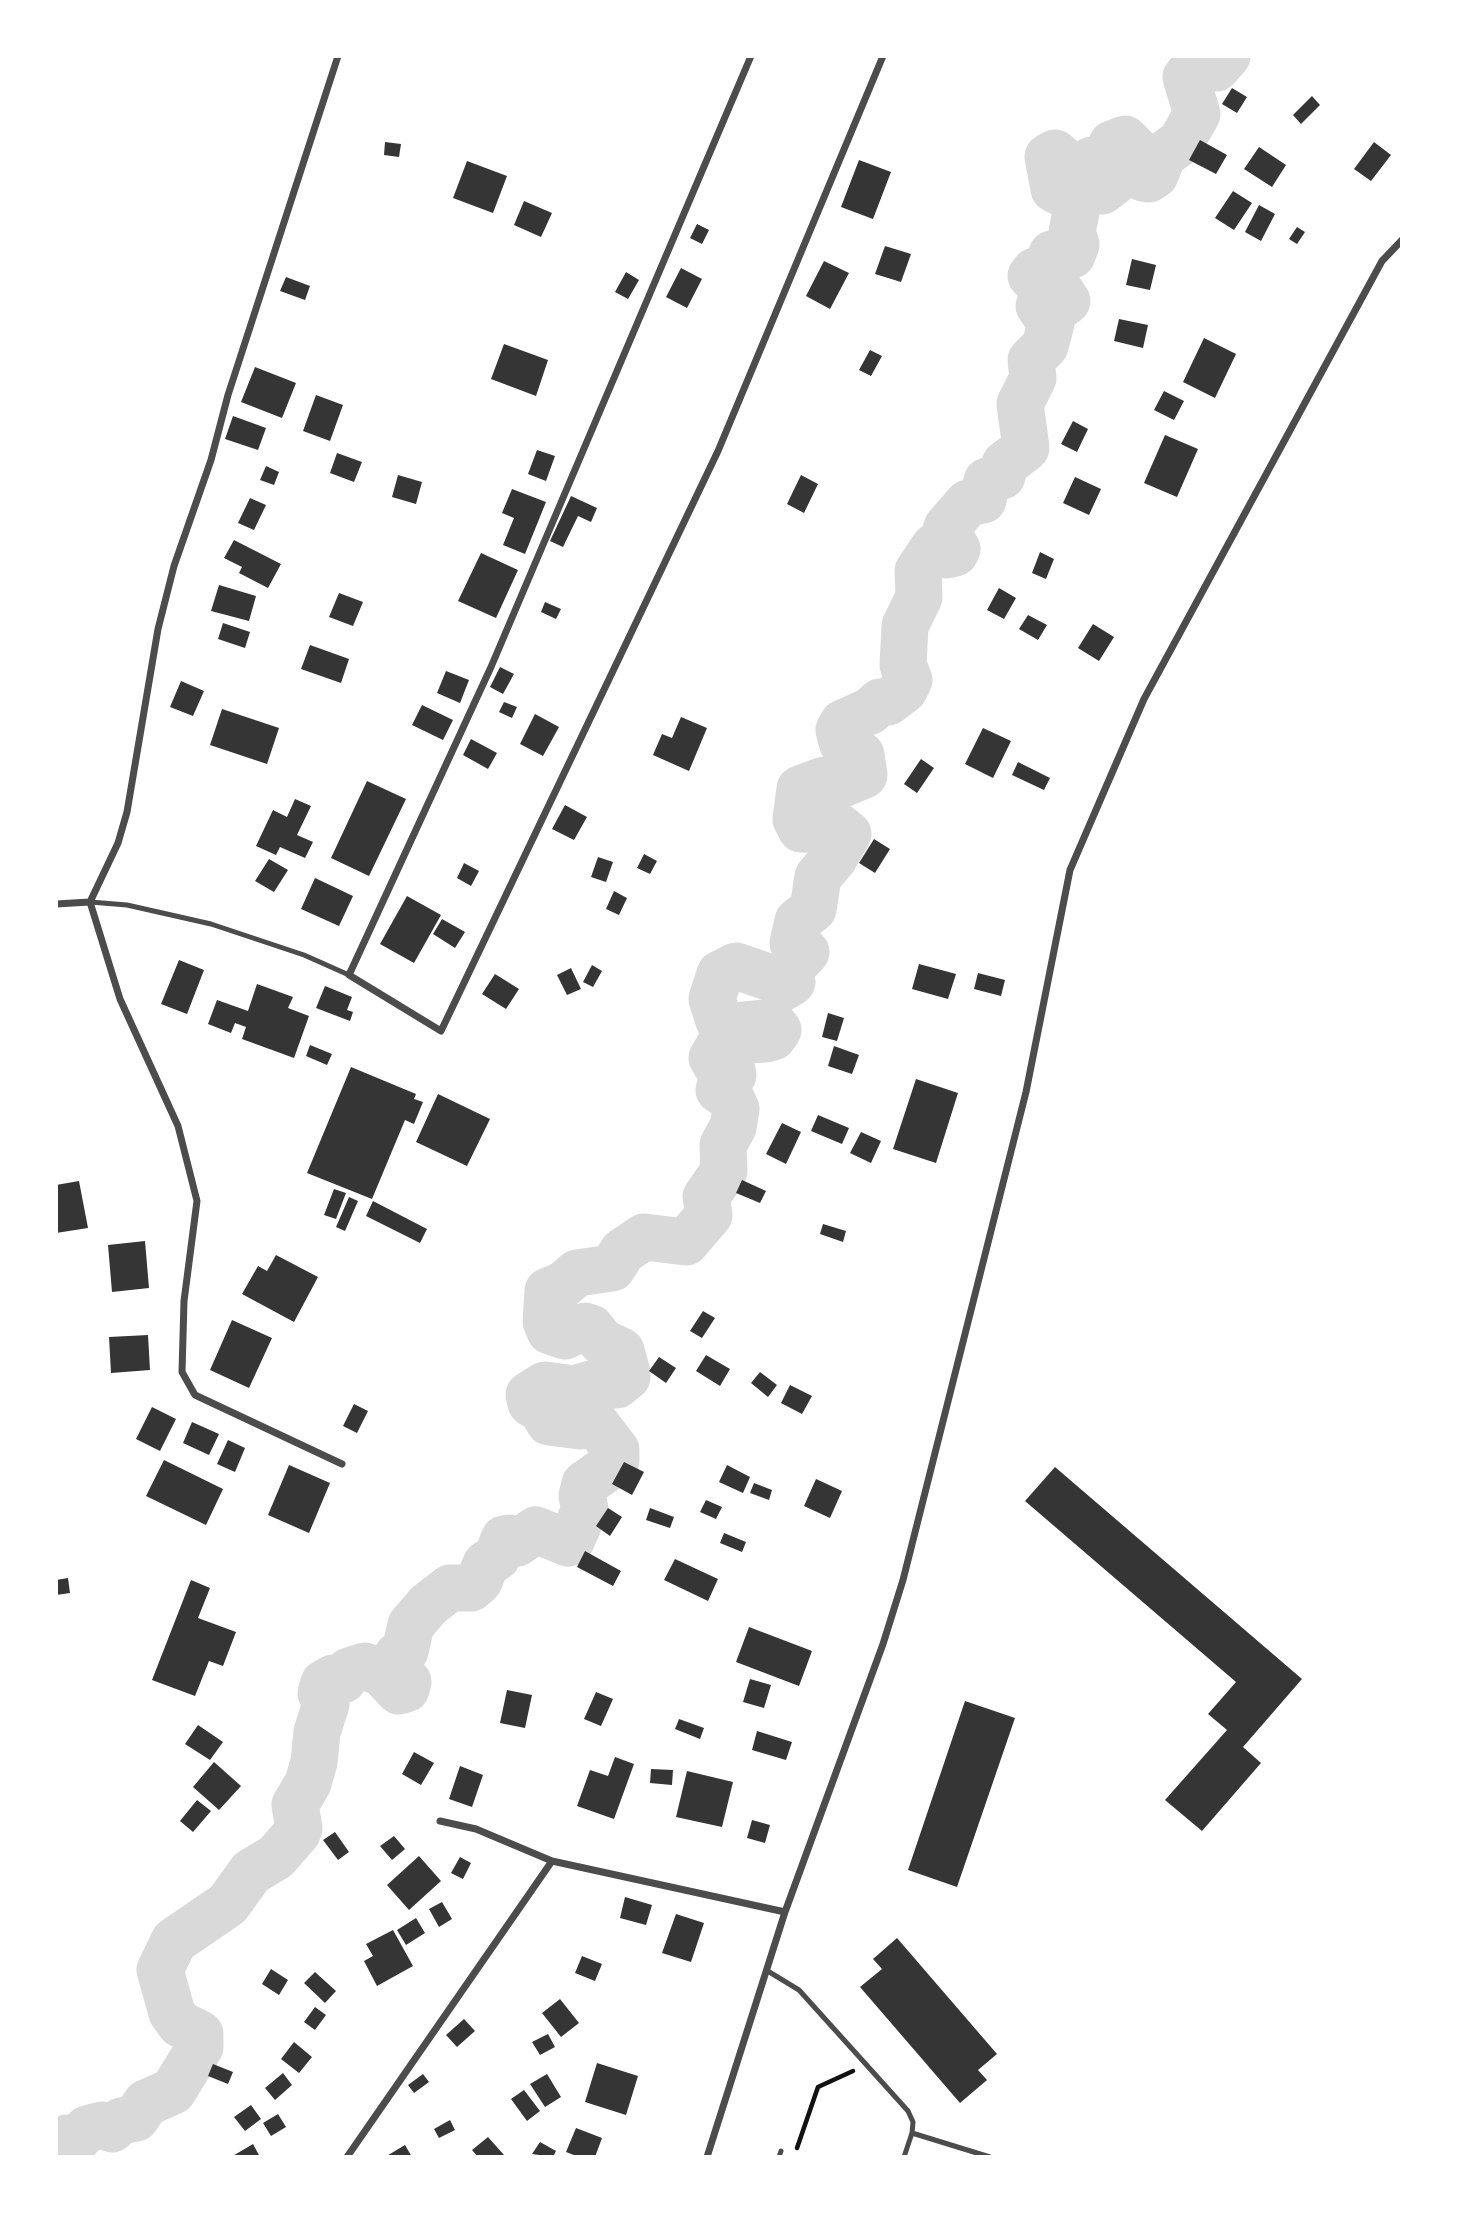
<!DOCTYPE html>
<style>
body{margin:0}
#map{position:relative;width:1458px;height:2213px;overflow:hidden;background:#fff;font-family:"Exo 2",sans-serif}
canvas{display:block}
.frame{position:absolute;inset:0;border:58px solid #fff;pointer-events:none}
</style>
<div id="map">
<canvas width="1458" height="2213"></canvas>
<div class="frame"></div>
</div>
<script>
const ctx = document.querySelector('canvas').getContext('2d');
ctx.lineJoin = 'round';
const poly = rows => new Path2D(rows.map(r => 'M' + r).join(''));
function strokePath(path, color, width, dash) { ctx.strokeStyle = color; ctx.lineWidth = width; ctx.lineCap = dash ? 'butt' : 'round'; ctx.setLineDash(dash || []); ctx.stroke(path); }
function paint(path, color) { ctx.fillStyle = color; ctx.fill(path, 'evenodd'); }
const river = poly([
 [56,2156,67,2138,77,2139,87,2129,102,2125,112,2129,121,2121,136,2118,146,2103,173,2091,200,2047,200,2034,180,2024,172,2013,160,1970,174,1941,228,1904,251,1872,276,1857,297,1833,299,1828,295,1805,308,1783,314,1762,317,1732,326,1704,321,1693,324,1683,333,1678,343,1680,349,1671,365,1666,382,1673,399,1691,406,1689,408,1682,397,1673,395,1662,397,1656,405,1651,411,1625,428,1605,450,1588,471,1588,479,1581,486,1564,497,1557,504,1539,509,1538,517,1543,536,1530,568,1543,571,1541,585,1509,582,1496,585,1484,612,1465,616,1460,616,1450,596,1424,580,1426,549,1422,541,1409,531,1403,529,1395,545,1385,574,1389,599,1382,617,1385,627,1377,627,1373,621,1351,602,1342,591,1328,585,1326,565,1336,550,1331,546,1321,548,1291,563,1285,577,1273,612,1268,623,1251,644,1237,686,1242,709,1215,706,1197,724,1171,723,1145,733,1127,736,1109,731,1098,719,1090,722,1081,733,1075,732,1070,727,1066,717,1066,712,1058,722,1041,766,1039,773,1037,778,1030,772,1022,734,1026,719,1021,712,999,720,974,736,966,774,979,784,987,792,982,789,970,806,952,802,948,795,948,793,943,798,921,813,909,818,877,834,858,848,834,834,823,815,829,801,829,796,819,800,789,824,780,840,785,864,775,861,755,842,742,839,730,843,723,870,711,880,702,888,702,904,690,909,680,903,665,905,626,919,597,918,571,934,547,942,547,947,555,955,553,957,549,946,531,947,527,968,503,983,500,987,481,1002,476,1005,464,1026,448,1020,404,1033,378,1031,360,1045,346,1051,323,1039,306,1044,302,1058,308,1067,301,1061,292,1037,282,1031,276,1035,271,1045,275,1052,254,1072,255,1076,245,1072,232,1077,207,1072,198,1054,189,1048,157,1055,153,1070,166,1079,167,1092,160,1097,171,1094,181,1096,188,1102,191,1114,182,1112,144,1125,139,1136,150,1143,178,1149,179,1155,175,1163,155,1181,142,1197,114,1186,77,1192,70,1199,68,1216,68,1227,56]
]);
const building = poly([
 [1232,88,1247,97,1237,113,1222,104],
 [1312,96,1320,105,1301,124,1293,115],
 [1200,140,1227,155,1216,174,1189,160],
 [385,142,401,144,399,157,384,155],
 [1374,142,1391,155,1371,181,1354,169],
 [1259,147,1286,165,1272,187,1244,169],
 [859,160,891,172,873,219,841,207],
 [467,161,507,176,493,213,453,198],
 [1233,191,1252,203,1234,230,1215,218],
 [524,201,552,213,541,237,514,225],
 [1259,205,1275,214,1261,241,1245,232],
 [697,224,709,230,702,244,690,238],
 [1297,227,1305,232,1297,244,1289,239],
 [885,246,911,254,901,282,875,274],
 [1132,259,1156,265,1150,290,1126,285],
 [824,261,849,273,830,309,806,296],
 [681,268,702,279,687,308,666,297],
 [626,272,639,280,628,299,615,292],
 [286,277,310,286,305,300,280,291],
 [1119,319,1148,325,1143,348,1114,341],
 [1204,338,1236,354,1215,398,1183,382],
 [504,344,548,360,536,396,491,379],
 [870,350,882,356,871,376,859,370],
 [255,367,296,383,282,418,241,402],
 [1164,391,1184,401,1174,420,1154,410],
 [316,395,343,405,330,441,303,431],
 [233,416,266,428,258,450,225,439],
 [1073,421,1088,429,1077,452,1061,444],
 [1165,435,1198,449,1177,497,1144,483],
 [537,450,555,456,546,481,528,474],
 [337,453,362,462,354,482,330,473],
 [266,466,279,472,274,485,260,480],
 [398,475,422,482,416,504,392,497],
 [801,475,818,484,804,513,787,504],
 [1075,477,1101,489,1089,515,1063,503],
 [512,489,546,502,525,554,503,545,514,518,502,513],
 [571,496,597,508,591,522,578,516,563,547,550,541],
 [250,498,266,505,254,530,238,523],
 [234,540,281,564,268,588,239,573,242,567,224,558],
 [1040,552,1054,559,1046,579,1032,573],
 [481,553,518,570,496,618,458,601],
 [219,585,256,596,249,621,211,611],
 [999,588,1016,598,1004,619,987,610],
 [339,593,363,602,353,626,329,617],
 [545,602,561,609,556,619,541,612],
 [1028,615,1047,625,1038,640,1019,629],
 [223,623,250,632,245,648,218,639],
 [1093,624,1114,637,1099,661,1078,648],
 [310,645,349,659,341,683,301,669],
 [500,667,514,674,503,694,490,687],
 [446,671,469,680,460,703,437,693],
 [181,681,204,691,193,716,170,707],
 [504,702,517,707,512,718,499,712],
 [422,705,453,720,443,740,412,725],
 [222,709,279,728,267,764,210,745],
 [535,714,559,727,543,756,520,744],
 [681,717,707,728,689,771,653,755,662,734,672,738],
 [983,728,1011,741,993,778,965,764],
 [471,739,497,753,488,769,463,755],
 [921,759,934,768,917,793,904,784],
 [1018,762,1050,778,1044,790,1012,775],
 [367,781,406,799,369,876,331,858],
 [295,799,311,806,297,835,313,842,305,858,280,847,276,855,256,846,273,810,287,817],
 [565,805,587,817,574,840,552,829],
 [874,839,890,849,875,873,859,863],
 [644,854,657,861,650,874,637,868],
 [598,857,613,862,606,882,591,877],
 [269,859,288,870,274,892,255,881],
 [464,863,479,871,471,886,457,878],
 [315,878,353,896,339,926,301,909],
 [614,891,627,898,619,915,606,909],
 [407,896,441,915,414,963,380,944],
 [442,919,465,932,455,948,433,934],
 [179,960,204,970,187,1014,161,1004],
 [919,964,956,974,948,999,912,989],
 [592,965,602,971,593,987,583,982],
 [571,968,581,989,567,995,557,975],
 [978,973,1005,980,1001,996,974,989],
 [495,974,519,989,506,1009,482,994],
 [257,984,293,997,288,1008,309,1016,294,1058,242,1039,246,1027,235,1023,231,1033,208,1024,217,1000,248,1011],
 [325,986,352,997,347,1010,353,1012,350,1021,316,1008],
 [828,1013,844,1018,837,1041,822,1037],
 [310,1045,332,1054,327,1065,306,1056],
 [834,1046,859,1055,852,1074,828,1066],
 [351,1067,416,1094,414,1099,423,1102,414,1124,405,1120,372,1199,307,1173],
 [916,1079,958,1093,936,1163,893,1149],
 [438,1094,490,1119,467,1166,416,1142],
 [818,1115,849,1128,842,1144,811,1131],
 [782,1123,801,1132,786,1164,766,1154],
 [861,1132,881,1141,871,1163,850,1153],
 [742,1180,766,1191,760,1203,736,1193],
 [79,1181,88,1228,56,1233,56,1185],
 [334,1189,346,1193,336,1219,324,1215],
 [349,1197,358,1201,345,1231,336,1227],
 [373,1201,427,1229,420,1243,366,1216],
 [823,1224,846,1231,843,1242,820,1234],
 [145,1241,149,1288,112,1292,108,1245],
 [276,1255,318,1277,294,1322,242,1294,258,1266,267,1271],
 [703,1311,715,1318,702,1338,690,1331],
 [232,1320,272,1338,249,1388,210,1370],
 [148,1335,150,1370,111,1373,109,1337],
 [706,1355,730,1369,720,1386,696,1371],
 [659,1357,676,1368,666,1383,649,1371],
 [760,1372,777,1385,768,1397,751,1383],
 [790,1385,812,1396,802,1414,781,1403],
 [354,1404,368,1411,357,1433,343,1426],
 [152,1407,176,1419,160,1451,136,1439],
 [192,1422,219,1434,209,1455,183,1443],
 [228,1440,245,1448,235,1472,217,1464],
 [164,1460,223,1489,206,1525,146,1496],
 [624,1462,644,1472,632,1495,612,1484],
 [289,1465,330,1483,309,1533,268,1515],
 [727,1465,750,1477,743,1493,719,1482],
 [1055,1467,1302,1679,1243,1747,1261,1763,1202,1831,1165,1800,1227,1730,1208,1714,1236,1682,1025,1501],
 [816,1479,842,1491,830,1518,804,1506],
 [754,1483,772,1490,769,1500,750,1493],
 [706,1500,722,1507,716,1519,700,1512],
 [608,1508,622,1517,610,1536,596,1526],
 [650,1508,674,1517,670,1528,646,1520],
 [724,1533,746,1542,742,1552,720,1543],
 [585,1551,621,1571,613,1586,577,1567],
 [675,1559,718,1579,708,1601,664,1580],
 [68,1578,70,1593,56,1595,56,1580],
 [191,1580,210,1588,198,1618,236,1632,223,1666,209,1661,195,1696,152,1680],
 [749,1627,812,1651,799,1686,736,1662],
 [750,1679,771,1685,764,1708,743,1702],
 [507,1690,532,1695,525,1728,500,1723],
 [596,1692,613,1699,601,1726,584,1719],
 [965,1701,1015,1718,957,1887,908,1870],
 [679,1719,704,1728,700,1739,675,1729],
 [198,1725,223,1742,210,1760,185,1744],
 [757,1731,792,1742,786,1760,752,1750],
 [414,1752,434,1763,421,1785,402,1774],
 [615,1757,634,1764,614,1819,577,1806,590,1770,608,1776],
 [214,1762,241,1786,219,1810,193,1787],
 [460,1766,483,1775,472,1807,449,1799],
 [651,1769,673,1770,672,1785,650,1783],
 [687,1771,733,1782,722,1827,676,1817],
 [197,1800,211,1811,193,1832,180,1821],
 [752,1820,770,1825,765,1843,747,1838],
 [335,1832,349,1852,338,1860,323,1840],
 [394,1836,405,1849,392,1860,380,1846],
 [419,1856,441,1881,409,1910,387,1885],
 [460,1857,471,1863,463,1879,451,1873],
 [625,1897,652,1905,646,1925,620,1918],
 [442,1902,452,1919,439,1927,429,1909],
 [676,1914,704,1923,691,1962,662,1953],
 [416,1918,425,1933,406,1945,397,1930],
 [393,1930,413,1966,377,1986,364,1961,373,1956,366,1944],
 [897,1938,997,2054,978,2070,987,2080,960,2103,860,1987,882,1969,873,1959],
 [582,1956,602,1964,595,1981,575,1973],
 [271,1969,288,1980,279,1995,262,1984],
 [315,1972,336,1991,325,2003,304,1983],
 [560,1999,579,2023,561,2037,542,2013],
 [315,2007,326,2015,315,2030,304,2022],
 [464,2019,475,2031,457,2047,446,2035],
 [548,2034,555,2047,540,2055,532,2042],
 [294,2042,312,2057,299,2073,281,2059],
 [597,2063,638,2076,626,2115,585,2102],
 [213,2064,233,2072,228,2084,208,2076],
 [283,2073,292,2085,275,2100,265,2088],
 [423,2074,429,2082,414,2093,408,2085],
 [547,2074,561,2097,545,2107,530,2084],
 [524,2090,540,2111,527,2121,511,2099],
 [251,2105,261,2119,245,2131,234,2117],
 [278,2114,286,2127,271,2136,263,2123],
 [450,2120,455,2130,439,2138,434,2129],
 [576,2128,602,2138,595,2157,579,2157,566,2152],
 [488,2137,504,2155,501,2157,478,2157,472,2150],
 [540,2142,556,2151,553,2157,532,2154],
 [253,2144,260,2157,231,2157],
 [405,2145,412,2157,385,2157]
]);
const path = poly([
 [797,2148,818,2087,853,2071]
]);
const service = poly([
 [90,902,127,905,211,924,304,955,349,975],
 [766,1970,799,1990,908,2111,913,2122,912,2133],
 [779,2157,781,2151],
 [904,2157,912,2133,990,2157]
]);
const minor = poly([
 [751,56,491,667,349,975,441,1031,718,451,883,56],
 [90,902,118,843,127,812,158,629,174,566,211,460,228,395,338,56],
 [90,902,120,999,178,1126,197,1201,184,1301,182,1372,195,1395,342,1464],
 [56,904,90,902],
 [440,1821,476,1829,552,1861,785,1912],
 [347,2157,552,1861],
 [707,2157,785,1912,883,1644,903,1580,1026,1092,1070,870,1144,699,1382,261,1402,240]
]);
strokePath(river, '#d9d9d9', 47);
paint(building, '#353535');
strokePath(path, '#111', 4.5);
strokePath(service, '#4c4c4c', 5);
strokePath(minor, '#4c4c4c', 7);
</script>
